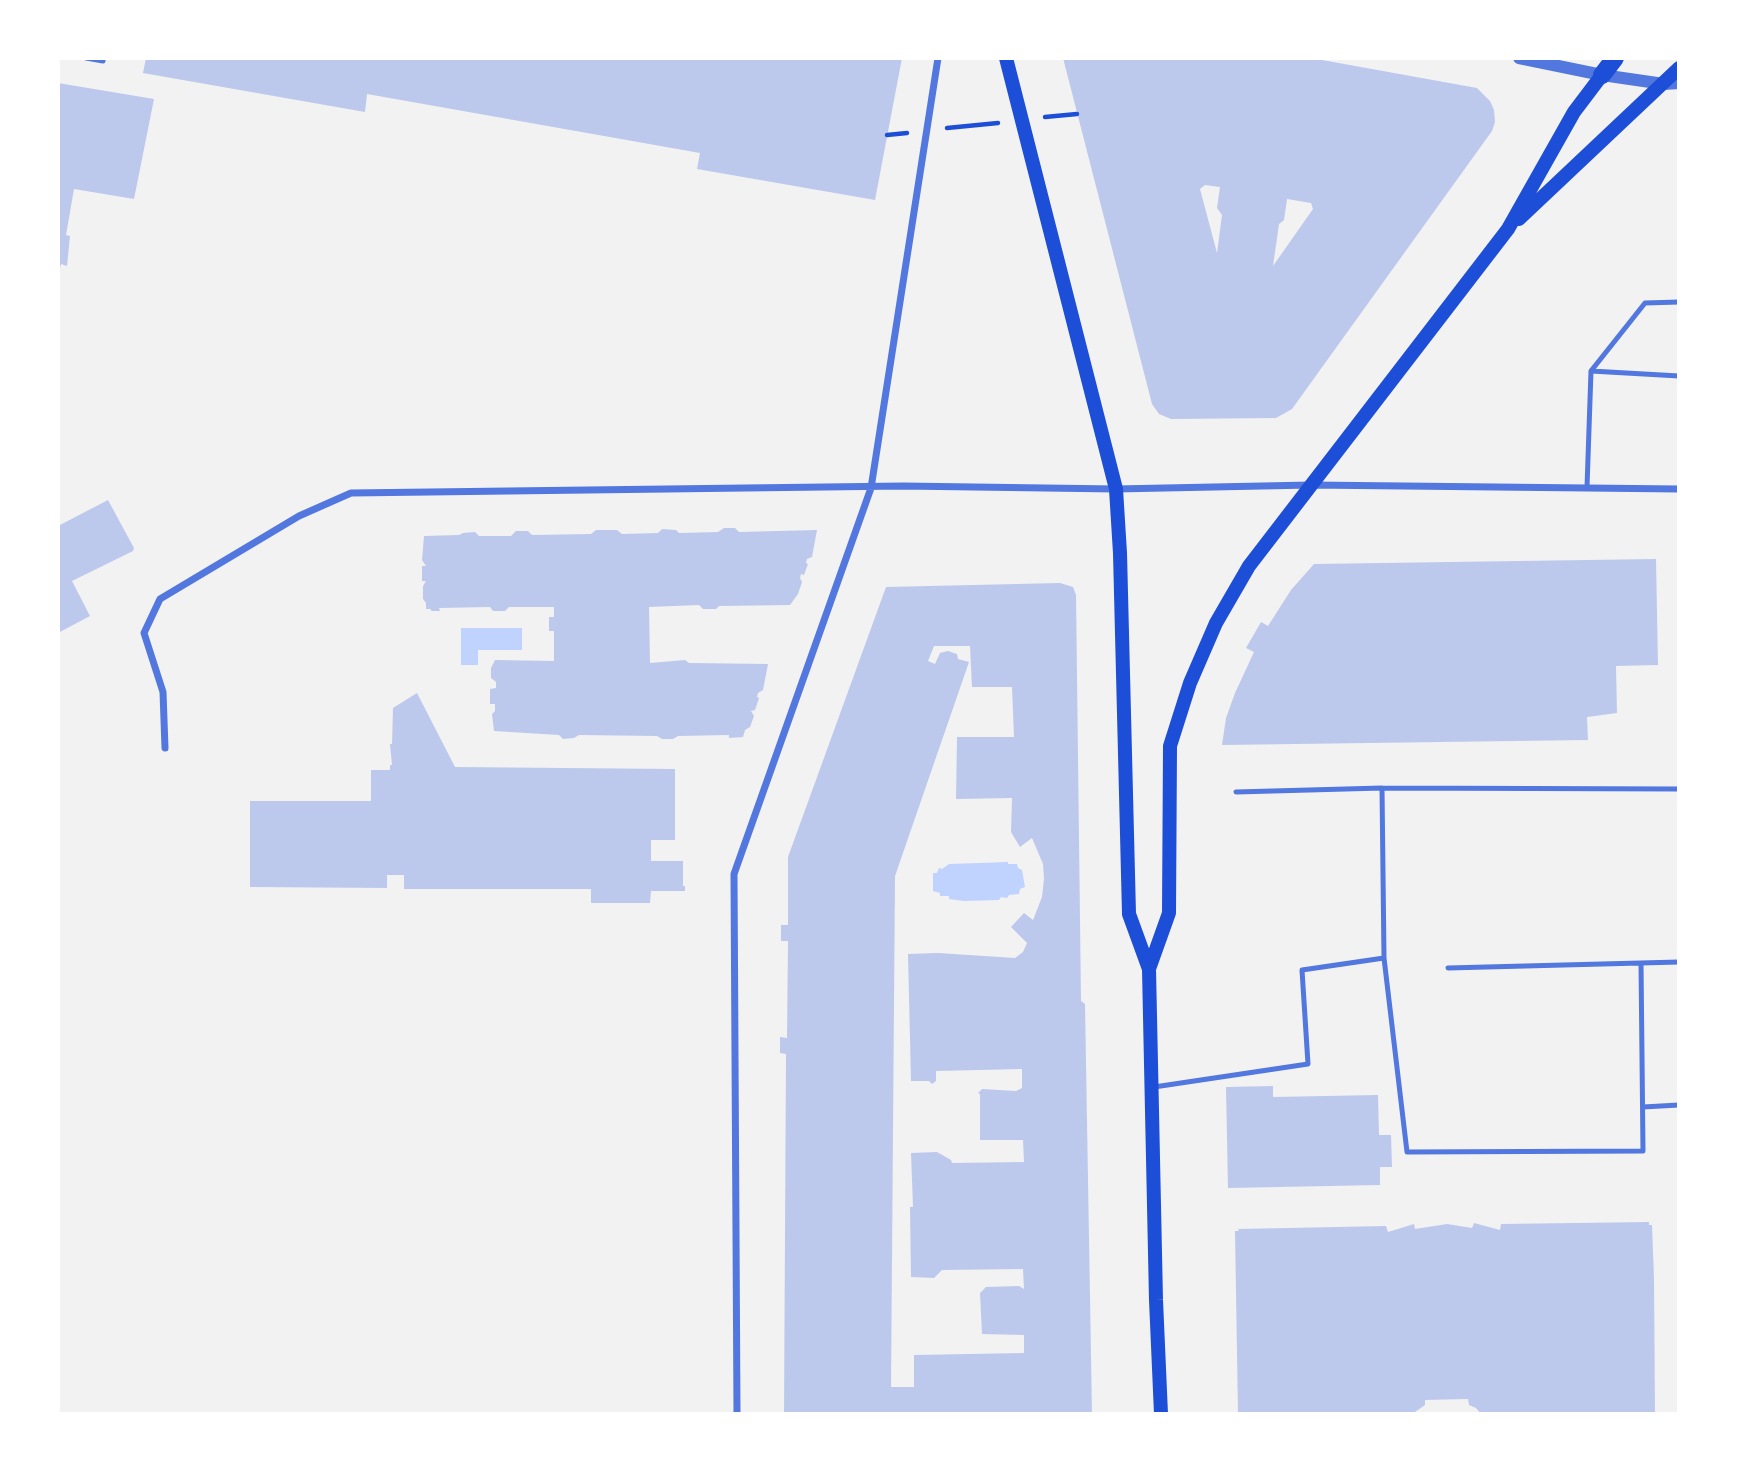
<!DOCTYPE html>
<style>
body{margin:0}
#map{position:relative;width:1737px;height:1472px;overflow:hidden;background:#f2f2f2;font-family:"Open Sans",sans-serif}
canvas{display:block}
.frame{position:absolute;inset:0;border:60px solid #fff;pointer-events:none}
</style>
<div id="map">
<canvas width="1737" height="1472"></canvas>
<div class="frame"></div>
</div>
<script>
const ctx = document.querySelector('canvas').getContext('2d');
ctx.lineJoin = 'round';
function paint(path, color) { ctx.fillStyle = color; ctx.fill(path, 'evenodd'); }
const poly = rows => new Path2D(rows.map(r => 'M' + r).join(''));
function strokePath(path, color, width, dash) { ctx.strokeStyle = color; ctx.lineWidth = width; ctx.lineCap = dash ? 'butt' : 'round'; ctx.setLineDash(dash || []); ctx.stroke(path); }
const water = poly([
 [461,628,522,628,522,650,478,650,478,665,461,665],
 [1008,862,1008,864,1017,864,1018,868,1022,870,1025,887,1020,889,1019,894,1009,895,1007,898,1001,897,999,900,964,901,949,899,949,896,940,896,940,893,933,891,933,873,937,873,939,868,942,869,949,864]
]);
const building = poly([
 [146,58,902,58,875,200,697,169,700,153,367,94,365,112,143,73],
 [1063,58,1311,58,1477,88,1490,101,1494,110,1495,122,1492,131,1292,409,1276,418,1171,419,1159,414,1152,404],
 [1205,185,1220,187,1217,208,1222,215,1217,253,1200,189],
 [1287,199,1311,203,1313,209,1273,266,1279,224,1284,220],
 [58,83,154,99,134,199,74,189,66,235,70,236,67,266,61,264,59,272],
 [108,500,134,548,133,551,72,581,90,616,58,633,58,526],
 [724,528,735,528,739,532,817,530,812,557,807,559,806,563,808,564,804,575,801,574,800,578,802,582,798,594,790,605,719,606,716,609,703,609,699,605,649,607,650,663,685,660,689,663,768,664,763,690,758,693,757,697,759,698,755,710,751,711,754,716,750,727,745,730,743,737,729,738,729,735,678,736,673,739,662,739,657,736,579,735,574,738,563,739,559,735,494,731,492,714,495,711,495,704,490,704,490,689,496,688,496,682,491,678,491,668,495,660,554,661,554,631,549,631,549,617,554,617,554,607,509,607,505,611,493,611,490,607,439,608,440,611,431,611,431,609,426,609,426,603,423,599,423,586,426,581,422,581,422,566,426,566,422,560,424,536,459,535,463,533,475,532,479,536,511,536,516,531,528,531,532,535,591,534,596,530,617,530,622,534,658,533,662,529,676,530,679,533,718,532],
 [1656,559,1658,665,1616,666,1617,713,1587,717,1588,740,1222,745,1226,718,1235,693,1254,652,1246,648,1261,622,1268,626,1291,590,1314,564],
 [1060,583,1073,587,1076,595,1081,1001,1085,1004,1092,1414,784,1414,786,1054,780,1053,780,1037,787,1038,788,941,781,941,781,925,788,925,788,857,886,587],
 [934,646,970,646,972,687,1012,687,1014,737,957,737,956,799,1012,798,1011,832,1020,847,1032,838,1043,864,1044,879,1042,897,1033,920,1024,913,1011,927,1027,943,1023,952,1015,958,938,953,908,954,911,1081,929,1081,932,1084,936,1081,936,1071,1022,1069,1022,1088,1016,1091,982,1089,978,1093,980,1094,980,1140,1023,1140,1024,1162,952,1163,951,1160,937,1152,911,1153,913,1207,910,1207,911,1277,934,1278,942,1270,1023,1269,1024,1289,1019,1286,986,1287,980,1293,982,1334,1024,1335,1024,1353,914,1355,914,1387,891,1387,895,876,969,662,958,659,957,654,948,651,940,653,935,664,928,661],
 [417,693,455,767,675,769,675,840,651,840,651,861,683,861,683,886,685,886,685,891,651,891,650,903,591,903,591,889,404,889,404,875,387,875,387,888,250,887,250,801,371,801,371,770,390,770,390,765,392,765,390,744,392,744,393,708],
 [1273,1086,1273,1097,1378,1095,1379,1135,1391,1135,1392,1167,1380,1167,1380,1185,1228,1188,1226,1087],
 [1649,1222,1649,1225,1652,1225,1654,1279,1655,1414,1481,1414,1476,1408,1469,1405,1468,1399,1425,1400,1425,1405,1412,1414,1238,1414,1235,1231,1239,1231,1238,1229,1386,1226,1388,1232,1414,1224,1415,1229,1447,1224,1472,1228,1474,1223,1500,1230,1501,1224]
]);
const path = poly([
 [1045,117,1077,114],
 [947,128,998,123],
 [887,135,907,133]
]);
const service = poly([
 [86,58,103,61,103,58],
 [1679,302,1645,303,1591,371,1679,376],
 [1587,487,1591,371],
 [1236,792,1382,788,1679,789],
 [1384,958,1407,1152,1643,1151,1641,963],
 [1448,968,1679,962],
 [1154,1087,1308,1064,1302,970,1384,958,1382,788],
 [1643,1107,1679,1105]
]);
const minor = poly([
 [165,748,163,692,144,633,160,599,299,516,351,493,903,486,1116,489,1311,485,1679,489],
 [737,1414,734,874,871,488,938,58]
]);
const tertiary = poly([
 [1519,58,1602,75,1664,84,1679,83]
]);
const secondary = poly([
 [1006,58,1116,489,1120,553,1129,914,1149,969,1156,1300,1161,1414],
 [1519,219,1679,68],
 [1149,969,1169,913,1170,746,1190,683,1216,623,1249,566,1508,229,1574,112,1602,75]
]);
const primary = poly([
 [1602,75,1615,58]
]);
paint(water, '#bfd3fe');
paint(building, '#bdc9ec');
strokePath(path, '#1d4ed8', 4.5);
strokePath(service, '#5277de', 5);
strokePath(minor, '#5277de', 7);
strokePath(tertiary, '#5277de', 12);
strokePath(secondary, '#1d4ed8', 14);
strokePath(primary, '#1d4ed8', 18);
</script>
